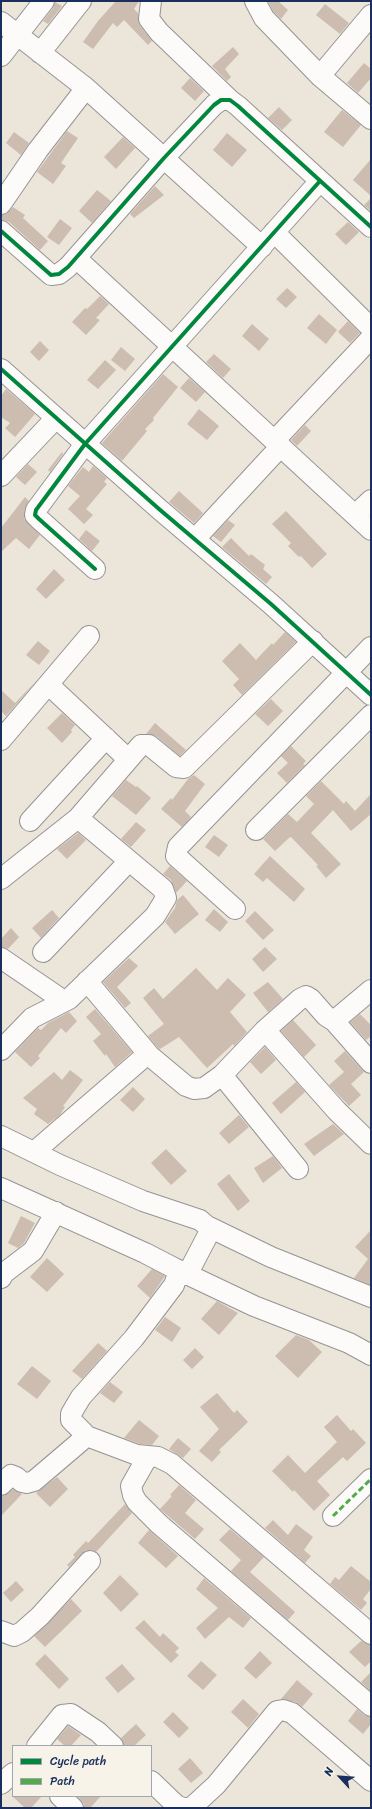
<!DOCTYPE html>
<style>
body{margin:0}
#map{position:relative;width:372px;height:1809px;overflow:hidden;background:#ece5d9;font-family:Sriracha,sans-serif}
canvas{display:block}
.frame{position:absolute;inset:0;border:2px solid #1b2f5e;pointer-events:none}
.legend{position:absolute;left:12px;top:1745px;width:140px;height:52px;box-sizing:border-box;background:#f7f3e8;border:1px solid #9fa5b1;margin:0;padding:5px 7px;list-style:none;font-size:12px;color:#1b2f5e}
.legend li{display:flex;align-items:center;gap:8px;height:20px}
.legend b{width:20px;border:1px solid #9fa5b1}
.north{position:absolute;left:320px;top:1757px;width:40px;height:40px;-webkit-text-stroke:3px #f7f3e8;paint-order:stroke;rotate:296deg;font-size:11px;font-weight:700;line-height:16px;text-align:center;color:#1b2f5e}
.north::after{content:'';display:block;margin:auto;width:14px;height:18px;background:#1b2f5e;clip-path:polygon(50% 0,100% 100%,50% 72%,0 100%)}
</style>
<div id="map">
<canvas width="372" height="1809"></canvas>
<div class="frame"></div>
<ul class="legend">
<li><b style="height:5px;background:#00873e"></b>Cycle path</li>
<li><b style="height:5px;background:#52ab49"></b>Path</li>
</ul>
<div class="north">N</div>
</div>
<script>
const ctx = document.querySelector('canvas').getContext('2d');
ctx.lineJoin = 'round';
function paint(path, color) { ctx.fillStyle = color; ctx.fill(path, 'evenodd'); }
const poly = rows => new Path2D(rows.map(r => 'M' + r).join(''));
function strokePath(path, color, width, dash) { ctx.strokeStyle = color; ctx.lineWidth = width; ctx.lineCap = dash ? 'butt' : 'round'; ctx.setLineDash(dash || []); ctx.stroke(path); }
const building = poly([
 [116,1,139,1,134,9,138,13,140,26,152,41,148,45,124,20,117,27,113,23,93,49,83,42,98,21],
 [268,1,278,1,288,10,281,19,273,11],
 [55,2,62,6,48,24,43,21,53,8],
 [325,4,349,23,340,34,316,15],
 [233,47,239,54,225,69,231,77,227,81,212,66],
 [364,63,371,69,371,78,358,93,347,83],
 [190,78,204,91,195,101,181,88],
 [279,107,292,120,282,130,268,118],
 [342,110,361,125,343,147,324,132],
 [67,131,78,138,61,163,66,166,53,184,37,172],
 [14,132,29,143,21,155,6,143],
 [227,133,247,150,232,167,213,150],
 [123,137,135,148,116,169,104,157],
 [371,159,371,196,353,180],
 [155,186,164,195,134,218,130,214],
 [97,190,111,201,92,223,79,211],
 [371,198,371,211,364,205],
 [13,207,25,215,23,218,48,241,40,250,9,222,1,220,1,215,6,214],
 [60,219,72,228,59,245,47,237],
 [348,222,359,232,346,245,335,234],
 [287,288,297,297,286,308,276,299],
 [100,296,109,304,96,318,100,320,86,335,72,322,85,308,87,309],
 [319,314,337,330,326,344,307,328],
 [348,321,360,333,350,343,338,332],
 [252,324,269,339,259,351,242,336],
 [40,341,49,350,39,361,30,352],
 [121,347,135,359,125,371,111,360],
 [214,354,231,369,223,378,206,362],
 [105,360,116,370,98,389,87,380],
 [163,374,178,387,153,418,154,420,145,429,147,431,122,461,102,443],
 [189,378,205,392,196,402,180,388],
 [6,389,35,414,15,437,5,428,10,423,1,417,1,396],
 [199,409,219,426,207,440,187,424],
 [305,425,311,431,297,446,291,440],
 [62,452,63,454,50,472,48,470],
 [28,464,37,472,25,485,16,477],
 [93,466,107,478,104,482,107,484,86,509,93,515,84,524,68,509,80,496,68,486,83,467,89,472],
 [179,491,203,513,194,523,169,502],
 [25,497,29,501,25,508,24,519,40,535,29,549,16,538,1,552,1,528],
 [286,511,327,554,312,568,301,556,299,557,288,546,291,543,272,524],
 [228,520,235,525,221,542,213,536],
 [86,530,100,541,92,551,79,539],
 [231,538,249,556,251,554,265,565,263,569,272,577,266,584,222,547],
 [54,569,65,580,46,599,36,589],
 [285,632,296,642,242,695,233,685,239,679,222,661,240,643,256,660,272,643,273,645],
 [38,641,50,651,39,665,26,655],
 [38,679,6,716,1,711,1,690,15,703],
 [271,699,283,711,268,726,255,714],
 [62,713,75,725,71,730,72,732,62,743,47,728],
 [155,723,186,750,180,756,156,736,146,734],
 [291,746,306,761,303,764,305,765,287,783,277,773,288,763,281,756],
 [194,775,205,784,185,811,191,817,182,827,161,809,171,798,172,800,188,779],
 [126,780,136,787,137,786,151,798,136,815,112,796],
 [321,781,344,804,346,801,355,811,371,794,371,814,351,831,333,810,311,833,341,864,326,878,316,866,318,865,292,838,290,837,275,851,263,839,288,814,297,822,314,804,306,796],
 [136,822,146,830,131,847,121,839],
 [78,833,86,840,67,859,57,849],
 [214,835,228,845,219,857,205,847],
 [270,856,305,889,294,902,267,878,263,882,254,874],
 [170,866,187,881,176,893,171,880,163,874],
 [183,895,199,914,175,934,165,922,175,908,177,900],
 [214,909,228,922,220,932,205,920],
 [52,910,59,918,41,938,32,928],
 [255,911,274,930,263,940,245,921],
 [11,928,19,937,8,949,1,947,1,939],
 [265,947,277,959,263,972,252,959],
 [129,958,138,966,117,987,131,1003,125,1008,103,982],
 [196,968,217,990,228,978,246,995,230,1012,247,1032,234,1046,233,1044,207,1068,179,1037,160,1049,158,1048,148,1036,164,1024,143,998,154,988,163,999],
 [268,982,283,999,268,1012,253,993],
 [95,1009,132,1052,115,1067,106,1054,105,1056,93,1041,101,1034,86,1017],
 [69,1012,77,1021,66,1033,61,1028,38,1056,40,1058,31,1067,15,1052,38,1028,41,1030,48,1023],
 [360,1014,371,1025,371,1036,366,1040,350,1022],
 [293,1020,316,1045,304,1057,281,1031],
 [265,1047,276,1060,261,1074,250,1062],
 [345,1051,364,1072,351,1084,361,1095,349,1106,329,1085,344,1072,334,1061],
 [70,1070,83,1080,63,1106,65,1107,60,1115,48,1124,34,1114,37,1109,23,1098,54,1072,62,1080],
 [296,1082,305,1092,281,1114,272,1103],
 [133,1087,145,1099,133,1112,120,1100],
 [239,1115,249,1127,229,1144,219,1133],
 [333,1124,344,1134,314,1156,304,1144],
 [166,1149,187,1171,171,1185,151,1163],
 [273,1156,282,1168,263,1183,254,1168],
 [229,1174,250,1201,238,1211,217,1184],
 [21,1216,35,1223,24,1243,18,1248,8,1243],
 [371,1230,371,1285,354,1278,368,1259,355,1247],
 [47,1258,64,1274,47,1292,30,1277],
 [152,1269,165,1276,150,1298,137,1286],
 [217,1301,238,1313,219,1335,201,1319],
 [165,1317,181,1328,172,1342,155,1330],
 [296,1335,309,1340,322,1352,298,1378,275,1356],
 [98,1343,107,1351,82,1379,72,1371],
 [195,1348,204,1357,192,1369,183,1360],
 [32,1366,51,1381,37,1399,17,1384],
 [110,1382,123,1392,114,1403,100,1393],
 [217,1393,234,1413,237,1410,248,1422,219,1450,221,1452,212,1462,199,1451,219,1429,200,1407],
 [337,1415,351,1431,353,1429,366,1443,347,1461,343,1457,317,1481,330,1495,314,1511,294,1490,293,1492,272,1471,288,1455,305,1473,337,1442,324,1427],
 [139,1420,159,1436,152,1445,140,1444,124,1438],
 [178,1438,191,1449,183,1458,169,1449],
 [57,1477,68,1489,50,1507,36,1493],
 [179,1485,196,1500,185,1513,204,1529,195,1539,160,1509,172,1496,170,1495],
 [13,1489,22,1494,1,1516,1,1496,4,1496],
 [125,1504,132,1513,96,1552,92,1550,86,1550,69,1567,67,1565,75,1557,73,1555,86,1541,88,1543],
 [273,1520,288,1535,296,1524,313,1537,304,1550,311,1556,305,1563,265,1528],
 [230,1529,264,1557,250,1572,295,1612,288,1620,231,1571,241,1560,219,1540],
 [149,1530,178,1556,166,1568,138,1543],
 [351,1566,371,1582,371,1589,363,1599,367,1603,361,1610,330,1584,335,1577,339,1580],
 [120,1575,139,1594,121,1612,103,1593],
 [204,1578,251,1618,243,1628,229,1617,205,1639,196,1628,218,1608,196,1589],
 [16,1581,24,1590,11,1602,3,1593],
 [71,1599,82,1611,45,1647,34,1636],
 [144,1620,160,1637,163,1633,179,1648,175,1652,179,1655,171,1663,135,1628],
 [361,1641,371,1645,371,1661,365,1667,349,1652],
 [260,1651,272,1663,256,1679,244,1668],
 [45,1654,69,1679,59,1689,35,1664],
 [201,1661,217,1675,203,1690,187,1676],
 [122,1664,135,1679,118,1693,105,1678],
 [371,1672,371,1691,361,1682],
 [297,1680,313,1694,302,1707,296,1702,281,1699],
 [243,1699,259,1714,248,1728,231,1712],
 [357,1709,364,1715,371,1717,371,1724,363,1734,348,1721],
 [173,1712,189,1728,179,1738,163,1722],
 [136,1724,146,1735,134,1746,124,1746,121,1738],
 [68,1726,81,1735,71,1746,65,1746,57,1739],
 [190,1758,203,1773,191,1783,178,1769],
 [12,1796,42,1796,31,1808,25,1808],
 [77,1796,101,1796,90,1808,84,1808,84,1804]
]);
const minor = poly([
 [151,1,149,19,159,32,230,100],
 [255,1,264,18,320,76,371,119],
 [1,22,86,88,262,247],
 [40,53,81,1],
 [1,56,44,1],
 [320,76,371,15],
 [1,204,38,150,86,88],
 [1,231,51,275,59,274,68,267,164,158,214,105,221,100,230,100,238,106,371,227],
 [274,232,371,328],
 [76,258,371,530],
 [1,369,159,509,271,604,371,695],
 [275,440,371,338],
 [1,476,56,418],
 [355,515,371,500],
 [195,539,281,446],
 [95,569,39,519,35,515,36,510,85,444,320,181],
 [49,685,128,759],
 [1,740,89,636],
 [30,821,106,738],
 [256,830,371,715],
 [1,879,78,818,141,745,149,745,176,767,184,768,313,641],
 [235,909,176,856,178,847,371,647],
 [43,952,129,861],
 [1,958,64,1001],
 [87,981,150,1056],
 [334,1021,371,1063],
 [265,1030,337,1111,371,1144],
 [1,1050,32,1018,69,999,155,916,166,898,163,889,78,818],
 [222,1075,298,1169],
 [1,1136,60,1165,143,1201,200,1220,207,1226,210,1231,187,1275],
 [34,1152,144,1057,150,1056,186,1086,194,1089,204,1088,222,1075,265,1030,300,999,306,996,311,999,326,1016,334,1021,371,990],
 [1,1188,145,1253,174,1268,254,1306,349,1343,371,1355],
 [207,1226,271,1257,371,1297],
 [1,1278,4,1273,33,1251,56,1212],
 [84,1435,137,1455,158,1457,172,1464,371,1634],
 [148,1456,131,1486,133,1495,137,1502,159,1524,371,1706],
 [1,1485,11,1475,16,1477,22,1482,27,1483,34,1481,81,1441,84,1433,71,1420,71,1414,75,1407,81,1397,134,1338,174,1285,179,1271],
 [333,1516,371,1479],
 [1,1631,14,1636,22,1632,40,1616,90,1561],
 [37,1746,62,1715,71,1714,98,1732,113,1746],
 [151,1781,176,1805,183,1808],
 [1,1784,13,1773],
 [60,1796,73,1808],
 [186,1808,192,1807,216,1785,277,1711,283,1710,292,1713,371,1781]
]);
const quiet = poly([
 [333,1516,371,1479]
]);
const cycleway = poly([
 [1,231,51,275,59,274,68,267,164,158,214,105,221,100,230,100,238,106,371,227],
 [1,369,159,509,271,604,371,695],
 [95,569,39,519,35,515,36,510,85,444,320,181]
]);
paint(building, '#ccbdb0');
strokePath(minor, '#959495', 22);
strokePath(minor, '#fcfbf9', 20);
strokePath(quiet, '#52ab49', 3, [6, 3]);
strokePath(cycleway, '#00873e', 4);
</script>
